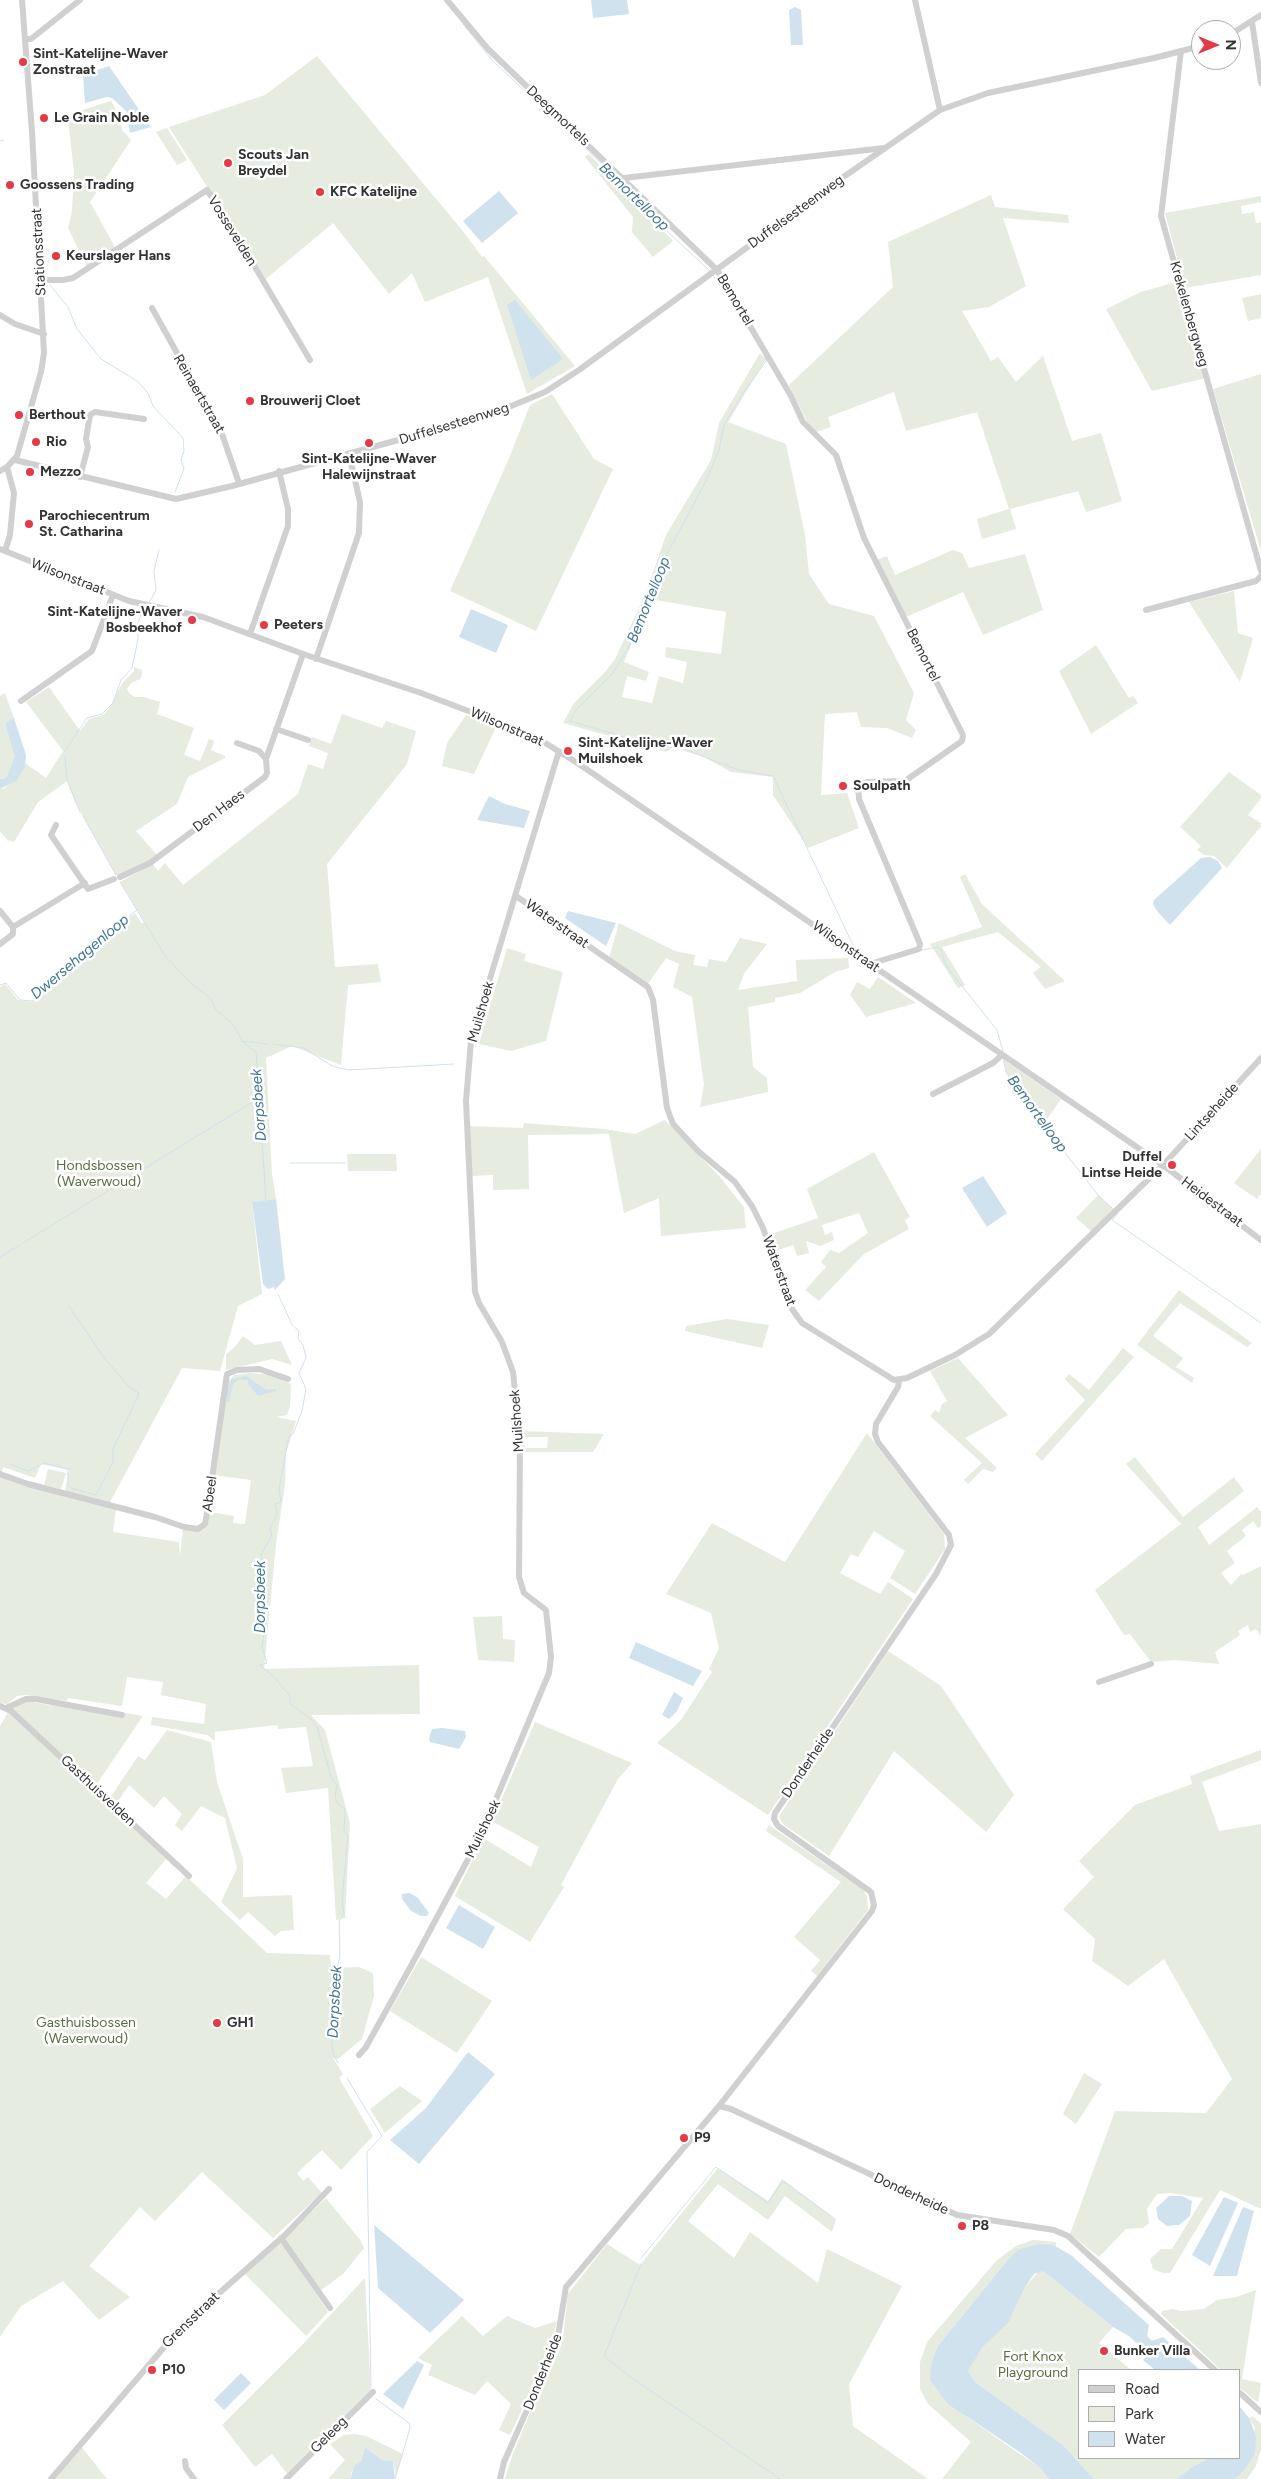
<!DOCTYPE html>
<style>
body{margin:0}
#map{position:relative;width:1261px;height:2479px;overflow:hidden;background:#fff;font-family:Figtree,sans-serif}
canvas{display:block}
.legend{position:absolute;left:1078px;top:2369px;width:162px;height:90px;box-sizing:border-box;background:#fff;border:1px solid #adadad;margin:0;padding:6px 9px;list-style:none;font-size:15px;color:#333}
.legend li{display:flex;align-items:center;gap:10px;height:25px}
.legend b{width:25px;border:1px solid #adadad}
.north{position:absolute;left:1191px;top:20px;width:50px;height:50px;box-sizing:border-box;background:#fff;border:1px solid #adadad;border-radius:50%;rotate:90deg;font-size:14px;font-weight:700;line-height:20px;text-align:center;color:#333}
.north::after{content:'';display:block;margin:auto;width:18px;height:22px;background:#e63946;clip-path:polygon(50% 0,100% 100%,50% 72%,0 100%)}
</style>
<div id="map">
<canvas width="1261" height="2479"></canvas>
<ul class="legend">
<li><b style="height:6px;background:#d0d0d0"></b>Road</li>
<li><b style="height:14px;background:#e6ecdf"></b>Park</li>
<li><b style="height:14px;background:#cfe2ee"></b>Water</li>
</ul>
<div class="north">N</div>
</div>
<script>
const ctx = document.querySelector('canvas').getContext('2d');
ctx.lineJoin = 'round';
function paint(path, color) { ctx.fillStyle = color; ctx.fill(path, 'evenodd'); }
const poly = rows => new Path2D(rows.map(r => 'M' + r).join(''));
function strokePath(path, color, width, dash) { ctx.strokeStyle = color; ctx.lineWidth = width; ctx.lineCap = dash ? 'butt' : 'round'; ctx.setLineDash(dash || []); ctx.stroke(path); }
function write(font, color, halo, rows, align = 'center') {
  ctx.font = font + ' Figtree,sans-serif'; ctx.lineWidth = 5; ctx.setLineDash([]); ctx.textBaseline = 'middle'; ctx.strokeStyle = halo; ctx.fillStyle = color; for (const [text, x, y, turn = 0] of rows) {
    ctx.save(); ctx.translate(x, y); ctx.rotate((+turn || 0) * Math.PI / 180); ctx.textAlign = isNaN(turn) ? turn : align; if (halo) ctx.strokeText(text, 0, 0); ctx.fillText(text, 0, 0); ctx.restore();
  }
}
const green = poly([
 [317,56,462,230,482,257,484,256,575,366,527,394,488,277,425,302,412,273,389,294,333,223,266,279,169,127,265,95],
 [111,101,121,118,122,130,131,140,90,202,116,249,87,267,68,228,72,211,74,172,68,120,79,111],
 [167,128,187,160,177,165,156,132],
 [589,154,673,241,653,257,632,232,633,217,585,157],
 [991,195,995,207,1068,215,1069,223,1003,218,1026,286,989,307,962,311,991,361,998,357,1016,382,1043,356,1072,441,1101,433,1122,501,1086,512,1078,491,1010,509,1016,529,982,539,977,519,1009,509,977,412,906,431,894,392,828,417,831,427,816,432,811,429,789,385,893,287,888,242],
 [1261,196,1261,202,1241,206,1242,214,1254,212,1256,223,1261,222,1261,275,1185,288,1165,213],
 [1176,282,1206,378,1152,391,1106,309,1141,292],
 [1261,294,1261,318,1248,321,1242,298],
 [760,353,766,359,728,422,786,444,805,535,809,574,829,604,874,616,914,693,906,720,916,730,912,738,887,728,861,727,857,712,825,714,821,795,847,793,859,828,808,848,773,795,773,777,731,772,704,757,672,747,666,752,563,723,574,703,604,673,615,659,645,595,666,535,711,460,719,423],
 [650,599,726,612,721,654,666,647,665,657,687,662,683,683,659,676,652,703,622,697,627,676,646,681,649,672,624,662],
 [1261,374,1261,551,1213,389],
 [552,394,594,459,613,469,536,631,450,591,510,456,530,405],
 [953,550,962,553,969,568,1025,554,1043,610,983,635,963,592,906,617,877,560,887,556,895,575],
 [1234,591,1238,633,1253,638,1240,682,1189,602],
 [1096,645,1129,698,1133,696,1138,703,1091,734,1059,671],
 [134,667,142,670,142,674,140,679,131,683,127,689,129,693,135,697,144,697,160,702,157,714,194,728,184,755,200,761,209,739,214,741,211,750,225,756,225,758,188,777,177,804,136,831,157,855,147,862,119,875,116,875,75,802,67,781,38,802,14,842,7,840,0,831,0,789,5,788,25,767,25,763,46,778,63,751,26,702,49,687,80,731,71,743,89,719,103,715,108,710,123,682,134,671],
 [5,693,14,718,5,723,16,757,6,778,0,779,0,696],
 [342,714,382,728,386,721,416,731,407,764,327,864,335,967,378,964,381,982,348,985,341,1065,292,1046,266,1058,272,1174,276,1199,252,1202,262,1294,238,1306,220,1371,182,1368,109,1504,65,1491,69,1470,41,1464,35,1478,3,1467,1,1477,116,1509,113,1532,179,1542,180,1556,183,1530,203,1530,208,1524,210,1512,234,1516,233,1523,245,1524,251,1480,213,1475,227,1383,234,1375,250,1373,272,1375,291,1384,290,1406,287,1415,276,1417,296,1421,286,1453,285,1485,276,1544,264,1669,419,1665,420,1714,311,1715,325,1730,350,1823,345,1918,336,1920,328,1788,286,1793,281,1768,313,1766,306,1727,278,1729,277,1725,215,1732,215,1741,207,1735,151,1725,152,1717,204,1724,206,1704,161,1695,163,1682,127,1677,122,1706,68,1698,67,1701,25,1695,17,1696,7,1704,0,1703,0,987,5,984,18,1000,31,1002,90,947,135,913,141,923,145,922,120,882,153,864,158,871,165,863,183,885,298,794,308,764,323,769,328,753,309,746,312,737,331,744],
 [466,715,497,725,474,774,442,766,447,743],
 [1229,772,1261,795,1261,798,1248,815,1261,823,1261,826,1227,868,1214,856,1204,855,1197,850,1201,846,1180,827],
 [965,874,982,904,1065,981,1045,989,1033,973,1041,967,998,932,942,947,965,985,958,988,930,944,982,927,960,877],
 [619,923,675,951,695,955,693,965,707,967,709,959,726,962,740,938,767,944,744,974,738,990,797,981,796,960,848,958,849,968,835,972,800,993,775,998,775,1002,748,1007,753,1067,767,1078,768,1092,700,1107,704,1085,692,997,673,987,679,964,666,958,648,984,609,958],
 [507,948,526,954,524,961,563,972,546,1041,511,1051,479,1044],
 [878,977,916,1003,866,1017,850,995,857,982,870,989],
 [1003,1059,1061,1099,1043,1125,1006,1072],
 [665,1120,720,1177,744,1207,746,1228,661,1236,659,1198,624,1213,609,1134,528,1135,529,1189,493,1190,493,1175,472,1176,469,1126,523,1128,524,1123,604,1129,635,1134],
 [1261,1149,1261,1194,1257,1199,1234,1183],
 [874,1152,910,1217,905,1220,909,1229,864,1254,819,1301,805,1290,826,1267,821,1262,830,1250,839,1253,868,1233,859,1213,822,1225,825,1235,832,1232,834,1240,820,1246,806,1241,809,1253,797,1256,793,1245,775,1251,768,1235,818,1218,807,1189],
 [347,1154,396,1154,397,1171,348,1171],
 [1098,1195,1115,1211,1091,1231,1076,1218],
 [1179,1290,1252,1343,1247,1347,1180,1303,1153,1336,1183,1358,1176,1367,1194,1378,1192,1383,1137,1345],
 [727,1319,769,1325,762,1348,685,1331,686,1326],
 [243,1336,255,1345,281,1341,292,1365,272,1359,226,1370,226,1354,234,1348],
 [1123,1348,1134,1357,1042,1461,1035,1454,1085,1400,1065,1379,1069,1374,1089,1390],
 [958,1358,1008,1415,965,1438,997,1468,993,1472,983,1469,968,1484,964,1480,982,1463,930,1416,935,1410,939,1413,942,1404,947,1401,930,1371],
 [522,1431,604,1434,593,1452,522,1452,522,1441,525,1441,525,1448,547,1448,548,1437,522,1437],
 [867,1433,944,1534,945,1549,915,1594,890,1578,905,1551,874,1531,858,1557,851,1554,840,1573,880,1594,888,1582,913,1599,768,1815,657,1743,681,1720,712,1672,709,1669,719,1648,711,1613,666,1594,712,1523,785,1562],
 [1135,1457,1183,1517,1234,1477,1244,1491,1198,1527,1209,1545,1257,1507,1261,1512,1261,1526,1258,1528,1253,1521,1242,1530,1246,1536,1227,1551,1235,1563,1221,1573,1231,1585,1241,1574,1243,1575,1261,1566,1261,1636,1256,1629,1250,1632,1248,1625,1238,1631,1240,1635,1215,1652,1219,1664,1174,1660,1151,1662,1130,1634,1124,1635,1095,1590,1181,1524,1126,1464],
 [48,1469,66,1473,61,1489,44,1485],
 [502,1616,503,1639,515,1640,514,1662,478,1660,473,1617],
 [888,1651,941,1686,1014,1795,986,1832,894,1751,829,1856,783,1824,779,1816],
 [22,1700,49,1705,76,1704,143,1716,96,1785,11,1708],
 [8,1712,166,1859,146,1883,166,1899,186,1876,267,1953,330,1955,331,1968,359,1967,373,1973,374,1996,362,2039,338,2059,333,2058,343,2074,339,2078,373,2136,341,2170,322,2150,297,2173,303,2181,308,2177,322,2193,273,2238,202,2172,155,2221,140,2207,89,2266,130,2297,99,2320,63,2281,21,2306,0,2337,0,1726],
 [535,1722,632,1763,618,1779,561,1885,564,1887,530,1942,455,1896,483,1838,531,1867,539,1847,492,1821],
 [167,1730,211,1742,217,1782,243,1859,243,1897,292,1895,294,1930,281,1931,275,1936,248,1912,240,1920,221,1902,237,1868,225,1818,201,1806,182,1831,175,1825,182,1814,164,1796,154,1808,129,1785,115,1806,110,1798,138,1756,145,1760],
 [1261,1750,1261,1760,1202,1782,1219,1831,1261,1824,1261,2209,1220,2190,1170,2273,1163,2273,1153,2269,1150,2259,1161,2249,1172,2249,1203,2198,1170,2193,1157,2194,1147,2209,1149,2223,1143,2228,1126,2229,1099,2257,1070,2234,1115,2111,1206,2113,1232,2079,1164,1959,1128,1986,1092,1961,1095,1939,1063,1909,1094,1877,1079,1861,1135,1805,1192,1784,1190,1776],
 [769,1825,863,1890,867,1896,868,1910,817,1976,811,1971,820,1960,794,1937,841,1882,766,1831],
 [421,1957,492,2001,457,2053,390,2011],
 [1084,2073,1102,2084,1076,2124,1063,2114],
 [400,2086,422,2101,385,2133,370,2109],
 [718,2168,768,2201,782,2179,836,2219,832,2232,785,2196,768,2220,718,2184,688,2221,734,2258,750,2232,818,2283,827,2249,902,2286,849,2384,853,2426,928,2479,505,2479,512,2456,532,2408,559,2352,563,2338,568,2294,607,2244,640,2265],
 [326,2198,361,2241,364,2248,343,2274,320,2291,284,2238],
 [1033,2240,1056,2242,1056,2247,1039,2244,1006,2262,938,2346,964,2415,1040,2468,1049,2479,942,2479,971,2442,928,2404,920,2389,920,2362,927,2342,997,2260,1016,2246],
 [282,2242,328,2312,306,2336,244,2273],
 [1039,2271,1043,2271,1113,2327,1099,2343,1131,2370,1080,2370,1080,2458,1210,2458,1192,2467,1177,2479,1094,2479,1064,2446,975,2382,968,2371,972,2363,982,2348,1009,2322,1025,2287],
 [365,2278,371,2392,288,2475,272,2454,255,2467,222,2425,304,2343],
 [1256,2290,1242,2379,1261,2383,1258,2403,1240,2388,1240,2370,1221,2370,1161,2314,1162,2311,1173,2309,1181,2311,1204,2309,1217,2300,1236,2297],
 [462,2316,483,2336,507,2316,535,2328,557,2321,549,2352,510,2435,499,2430,511,2404,487,2381,475,2395,428,2375,432,2365,418,2358],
 [1252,2416,1261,2423,1261,2449,1256,2466,1247,2479,1235,2479,1242,2473,1255,2428,1250,2419],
 [355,2434,366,2436,403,2454,396,2476,393,2461,382,2460,365,2447,361,2462,351,2473,350,2479,328,2479,345,2460,330,2444,344,2435],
 [80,2445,107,2479,51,2479]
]);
const water = poly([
 [591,0,627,0,629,14,593,18],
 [795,7,801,10,803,45,791,45,789,10],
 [109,66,151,127,130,133,127,112,112,98,107,97,85,103,83,75],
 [499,191,518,213,482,243,463,221],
 [515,300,563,359,531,380,507,305],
 [471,609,508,625,496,653,459,637],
 [14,718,26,755,25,767,16,781,0,789,0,779,6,778,15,757,5,723],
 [489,796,505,804,530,811,524,828,477,820],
 [1210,857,1218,861,1222,868,1170,925,1157,911,1153,904,1154,900,1201,858],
 [568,911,616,923,606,946,565,918],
 [983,1176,1007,1213,987,1227,962,1188],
 [276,1199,285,1279,275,1290,274,1287,268,1289,263,1284,252,1202],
 [246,1376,259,1385,267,1390,276,1389,276,1391,258,1396,249,1385,248,1380,239,1379,233,1384,229,1402,227,1402,227,1391,231,1380],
 [636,1642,702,1671,693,1686,629,1658],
 [674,1692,683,1698,677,1711,669,1719,662,1715],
 [442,1728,465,1731,466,1737,459,1749,430,1742,429,1739,432,1729],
 [410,1893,418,1898,429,1913,427,1916,421,1916,411,1911,402,1899,402,1894],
 [459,1905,495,1927,483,1949,446,1928],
 [468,2052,495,2074,419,2164,390,2140,426,2108],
 [1169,2196,1182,2196,1192,2201,1190,2216,1179,2225,1167,2226,1158,2219,1156,2208],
 [1224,2197,1238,2203,1210,2266,1192,2255],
 [1243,2207,1254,2211,1237,2276,1213,2276],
 [374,2225,464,2300,430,2333,378,2288],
 [1039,2244,1053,2245,1071,2255,1149,2325,1147,2336,1152,2341,1163,2337,1200,2370,1155,2370,1143,2360,1147,2356,1143,2349,1129,2336,1113,2327,1043,2271,1034,2274,1025,2287,1009,2322,982,2348,968,2371,975,2382,1064,2446,1094,2479,1049,2479,1040,2468,1021,2453,948,2404,930,2380,931,2365,938,2346,1006,2262,1018,2250],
 [417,2361,424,2365,403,2409,383,2394],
 [241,2373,251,2383,224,2410,214,2400],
 [1240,2407,1250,2419,1256,2437,1255,2454,1242,2473,1235,2479,1177,2479,1192,2467,1210,2458,1240,2458],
 [365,2447,382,2460,393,2461,395,2479,350,2479,355,2465,361,2462]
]);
const stream = poly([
 [463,24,492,60,626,187,656,221,710,271],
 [0,141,4,140],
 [713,275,747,328],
 [50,285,68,307,77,329,101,359,137,381,148,393,153,406,183,438,184,451,181,459,184,469,175,492],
 [765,357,766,361,742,395,724,425,719,450,705,483,661,565,649,607,639,630,613,673,576,710,570,721,668,750,674,745,738,770,773,776,851,941,854,947,873,960],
 [150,601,156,590,154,571,159,550],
 [65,751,87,718,102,714,113,703,121,680,132,668,138,639,138,622,143,611],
 [65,756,67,780,80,812],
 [83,816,116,875],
 [120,882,165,956,192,984,210,998,216,1010,232,1023,244,1043,256,1052,266,1200],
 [922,950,938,947,942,951,944,961,950,971,997,1030,1003,1051],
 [0,985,6,983,20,1000,32,1001,92,944,137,910],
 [242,1041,268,1044],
 [273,1044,304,1048,332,1066,348,1070,454,1064],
 [1003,1058,1006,1072,1026,1103,1098,1195,1114,1210],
 [253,1101,259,1097],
 [290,1163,345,1163],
 [1118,1214,1112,1220,1261,1323],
 [23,1243,251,1103],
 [0,1257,20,1245],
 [278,1294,292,1325,299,1331,298,1339,303,1345,306,1358,299,1373,306,1389,302,1411,293,1434,289,1436,279,1488,281,1502,275,1504,277,1514,270,1528,272,1535,261,1555,263,1573,259,1584,263,1593,259,1594,262,1600,261,1627,264,1635,262,1647,267,1663,260,1665,274,1677,290,1696,290,1704,311,1719,317,1727,331,1777,337,1785,335,1796,337,1803,345,1809,344,1831,348,1836,342,1901,344,1913,339,1921,340,1955,335,1979,332,2044,333,2054,338,2063],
 [10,1464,28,1471,44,1463,68,1469,68,1485,71,1488,96,1495,113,1462,113,1449,138,1396,139,1393,129,1387,103,1356,68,1305],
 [347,2078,382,2136,367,2152,371,2387],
 [641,2258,716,2167,768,2203,783,2181,829,2215],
 [641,2264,604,2356,629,2376,780,2479],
 [376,2399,409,2423,410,2428,395,2479]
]);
const minor = poly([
 [447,0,488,49,717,270,791,396,803,422,836,455,864,538,963,735,962,741,905,781,867,782,858,786,859,799,920,944,919,949,870,964],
 [915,0,940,110],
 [1252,22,1261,83],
 [1231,34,1261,15],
 [25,39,31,39,80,0],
 [1181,51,1161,216,1261,571],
 [624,178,884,148],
 [41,280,63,280,73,278,207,190,229,223,310,360],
 [152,308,222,434,239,483],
 [0,315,15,324,44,334],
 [15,460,176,499,232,486,492,414,545,392,579,370,842,178,940,110,988,93,1154,58,1201,46],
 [0,471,7,467,17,456,41,372,44,353,32,132,22,0],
 [80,477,88,447,86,439,90,415,95,412,144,419],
 [0,549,129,601,203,617,306,655,421,693,534,736,579,764,1163,1165,1261,1240],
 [5,551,10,535,14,493,7,467],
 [1146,610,1256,581,1261,576],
 [250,634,288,526,288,509,279,471],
 [316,659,359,533,360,502,349,454],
 [21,701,92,651,113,595],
 [276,729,308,740],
 [237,743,259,751,266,759],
 [56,825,51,835,88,889,114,879],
 [120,877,150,863,265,777,267,773,266,759,303,654],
 [516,896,648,987,653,1000,667,1108,673,1124,698,1151,735,1182,752,1206,763,1228,792,1309,802,1323,894,1380,907,1378,955,1355,989,1334,1165,1163,1261,1058],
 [0,911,13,927,85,883],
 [0,944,13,934,13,927],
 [933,1094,993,1063,1002,1055],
 [0,1474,28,1484,155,1517,184,1527,198,1529,205,1524,207,1513,227,1374,237,1370,259,1369,288,1379],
 [1099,1682,1151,1664],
 [0,1706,11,1711,189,1876],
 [6,1708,26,1699,36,1699,122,1715],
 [359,2055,366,2047,412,1964,481,1835,549,1673,551,1657,546,1610,524,1593,519,1577,520,1440,513,1372,502,1342,479,1303,475,1292,466,1101,471,1041,559,751],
 [719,2106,731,2109,957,2215,1054,2230,1068,2236,1215,2370],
 [281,2238,330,2308],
 [1240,2393,1261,2412],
 [185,2461,186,2468,194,2479],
 [51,2479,184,2324,284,2236,329,2189],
 [286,2479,373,2392],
 [500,2479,504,2462,557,2342,566,2287,719,2106,872,1911,874,1905,871,1892,778,1826,774,1819,775,1813,936,1574,951,1545,949,1535,878,1442,875,1434,876,1424,898,1387,899,1380]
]);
const markers = [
 [23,62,5,"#e63946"],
 [44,118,5,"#e63946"],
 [228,163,5,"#e63946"],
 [10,185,5,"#e63946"],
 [320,192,5,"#e63946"],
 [56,256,5,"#e63946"],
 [250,401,5,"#e63946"],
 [19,415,5,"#e63946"],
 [36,442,5,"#e63946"],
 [369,443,5,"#e63946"],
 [30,472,5,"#e63946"],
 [29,524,5,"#e63946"],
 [192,620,5,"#e63946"],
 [264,625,5,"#e63946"],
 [568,751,5,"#e63946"],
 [843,786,5,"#e63946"],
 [1172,1165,5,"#e63946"],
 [217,2023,5,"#e63946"],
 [684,2138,5,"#e63946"],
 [962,2226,5,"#e63946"],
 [1104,2351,5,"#e63946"],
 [152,2370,5,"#e63946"]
];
const poiNames = [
 ["Sint-Katelijne-Waver",33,54],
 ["Zonstraat",33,70],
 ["Le Grain Noble",54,118],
 ["Scouts Jan",238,155],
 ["Breydel",238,171],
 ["Goossens Trading",20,185],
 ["KFC Katelijne",330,192],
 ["Keurslager Hans",66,256],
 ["Brouwerij Cloet",260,401],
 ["Berthout",29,415],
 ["Rio",46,442],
 ["Sint-Katelijne-Waver",369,459,"center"],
 ["Halewijnstraat",369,475,"center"],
 ["Mezzo",40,472],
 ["Parochiecentrum",39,516],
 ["St. Catharina",39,532],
 ["Sint-Katelijne-Waver",182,612,"right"],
 ["Bosbeekhof",182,628,"right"],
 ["Peeters",274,625],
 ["Sint-Katelijne-Waver",578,743],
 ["Muilshoek",578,759],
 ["Soulpath",853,786],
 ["Duffel",1162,1157,"right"],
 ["Lintse Heide",1162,1173,"right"],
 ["GH1",227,2023],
 ["P9",694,2138],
 ["P8",972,2226],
 ["Bunker Villa",1114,2351],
 ["P10",162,2370]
];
const streetNames = [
 ["Deegmortels",558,116,43],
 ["Duffelsesteenweg",796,212,-36],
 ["Vossevelden",232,231,58],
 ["Stationsstraat",39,252,-93],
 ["Bemortel",735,300,59],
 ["Krekelenbergweg",1189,314,74],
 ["Reinaertstraat",199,394,60],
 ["Duffelsesteenweg",454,424,-17],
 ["Wilsonstraat",68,577,21],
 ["Bemortel",923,655,63],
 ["Wilsonstraat",507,727,23],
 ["Den Haes",219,811,-37],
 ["Waterstraat",557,924,35],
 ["Wilsonstraat",846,947,35],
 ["Muilshoek",481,1012,-74],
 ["Lintseheide",1212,1112,-48],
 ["Heidestraat",1212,1202,37],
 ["Waterstraat",779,1271,70],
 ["Muilshoek",517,1421,-94],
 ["Abeel",210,1494,-82],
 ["Donderheide",808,1763,-56],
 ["Gasthuisvelden",98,1791,43],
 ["Muilshoek",483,1829,-64],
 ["Donderheide",911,2194,25],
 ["Grensstraat",191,2320,-44],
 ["Donderheide",543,2372,-68],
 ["Geleeg",329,2435,-45]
];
const parkNames = [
 ["Hondsbossen",99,1166],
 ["(Waverwoud)",99,1182],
 ["Gasthuisbossen",86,2023],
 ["(Waverwoud)",86,2039],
 ["Fort Knox",1033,2357],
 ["Playground",1033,2373]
];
const waterNames = [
 ["Bemortelloop",634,197,44],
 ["Bemortelloop",649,600,-68],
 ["Dwersehagenloop",80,957,-40],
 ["Dorpsbeek",259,1105,-94],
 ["Bemortelloop",1037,1114,54],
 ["Dorpsbeek",261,1597,-90],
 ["Dorpsbeek",335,2002,-87]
];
paint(green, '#e6ecdf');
paint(water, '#cfe2ee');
strokePath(stream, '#cfe2ee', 1);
strokePath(minor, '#d0d0d0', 6);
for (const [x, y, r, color] of markers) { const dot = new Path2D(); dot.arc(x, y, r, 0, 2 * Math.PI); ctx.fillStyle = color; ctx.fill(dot); strokePath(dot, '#fff', 2); }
write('bold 14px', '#333', '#fff', poiNames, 'left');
write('14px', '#333', '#fff', streetNames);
write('14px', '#56703f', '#fff', parkNames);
write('italic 15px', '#3f7597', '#fff', waterNames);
</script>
